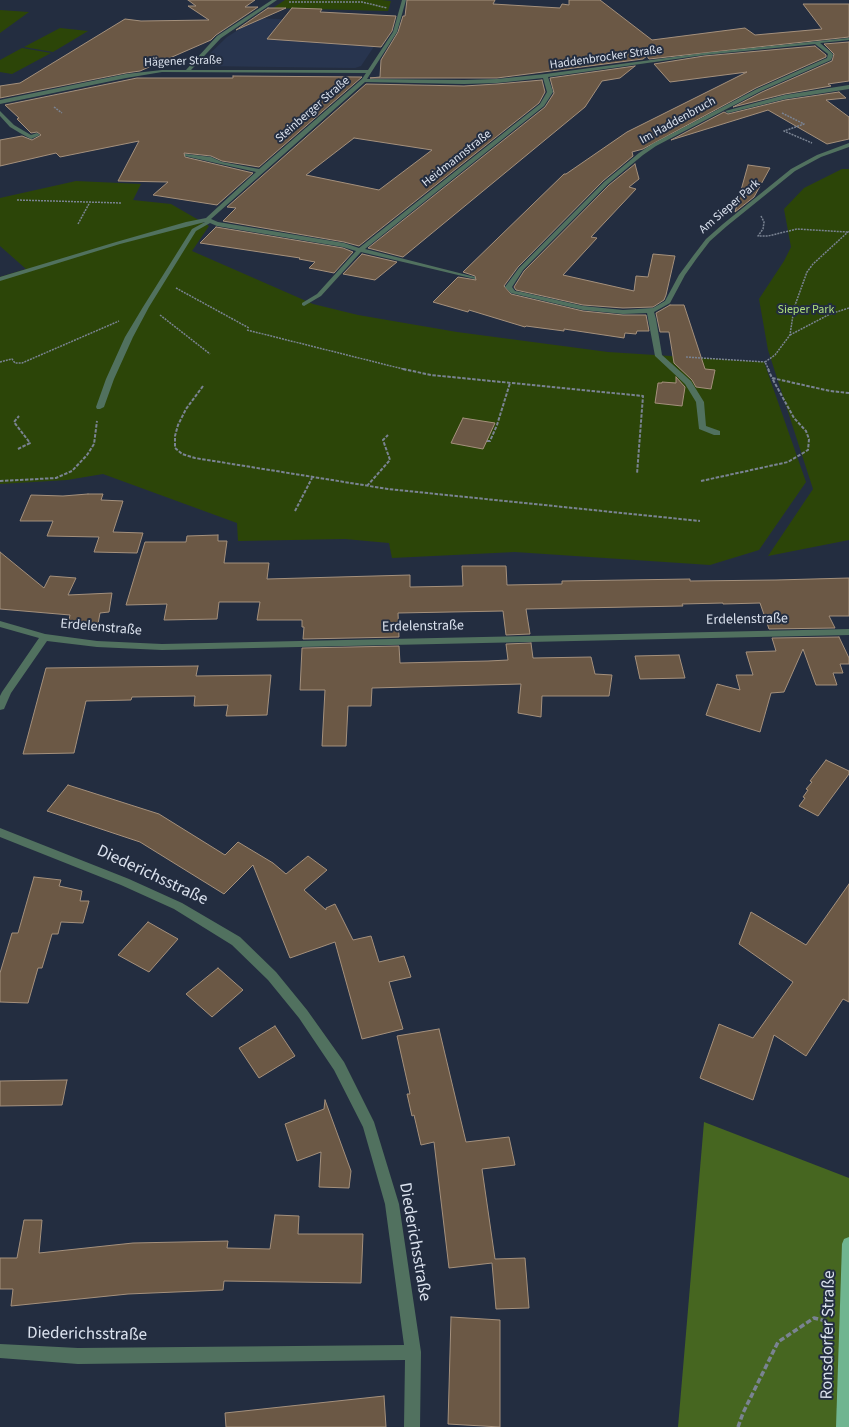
<!DOCTYPE html>
<meta charset="utf-8">
<style>
body{margin:0}
canvas{display:block;background:#232d40}
</style>
<canvas width="849" height="1427"></canvas>
<script>
const ctx = document.querySelector('canvas').getContext('2d');
ctx.lineJoin = 'round';
function paint(path, color) { ctx.fillStyle = color; ctx.fill(path, 'evenodd'); }
const poly = rows => new Path2D(rows.map(r => 'M' + r).join(''));
function strokePath(path, color, width, dash) { ctx.strokeStyle = color; ctx.lineWidth = width; ctx.lineCap = dash ? 'butt' : 'round'; ctx.setLineDash(dash || []); ctx.stroke(path); }
function write(font, color, halo, rows, align = 'center') {
  ctx.font = font + ' "Source Sans 3",sans-serif'; ctx.lineWidth = 4; ctx.setLineDash([]); ctx.textBaseline = 'middle'; ctx.strokeStyle = halo; ctx.fillStyle = color; for (const [text, x, y, turn = 0] of rows) {
    ctx.save(); ctx.translate(x, y); ctx.rotate((+turn || 0) * Math.PI / 180); ctx.textAlign = isNaN(turn) ? turn : align; if (halo) ctx.strokeText(text, 0, 0); ctx.fillText(text, 0, 0); ctx.restore();
  }
}
const built = poly([
 [257,18,298,20,375,45,361,66,355,68,202,66,198,65,227,37]
]);
const green = poly([
 [285,0,382,0,391,1,388,11,273,8],
 [0,10,29,12,0,33],
 [60,28,88,31,53,52,24,47],
 [22,48,51,53,12,74,0,72,0,60],
 [842,169,849,169,849,540,768,556,813,489,768,350,759,299,784,261,791,247,784,209,804,188],
 [76,181,141,184,133,200,171,204,209,226,192,251,313,304,358,315,457,332,608,352,764,362,806,482,759,550,710,565,515,552,392,558,389,543,345,539,238,541,237,523,103,474,67,480,0,484,0,277,26,269,0,246,0,198]
]);
const forest = poly([
 [704,1122,849,1178,849,1427,678,1427]
]);
const building = poly([
 [188,0,255,0,245,7,258,7,216,35,211,40,140,71,126,73,0,98,0,86,20,83,125,19,141,21,209,20,188,6,196,6,188,0],
 [407,0,495,0,493,4,560,8,562,4,569,5,569,0,600,0,652,40,745,28,755,35,822,29,803,4,849,4,849,37,649,59,647,56,643,59,497,78,370,78,380,77,381,60,398,32,403,16,405,16,407,0],
 [268,8,286,8,236,30,268,8],
 [292,8,322,9,320,12,396,16,392,31,381,47,267,39,292,8],
 [849,42,849,81,828,84,831,86,785,94,733,107,762,92,832,61,834,54,824,44,849,42],
 [815,46,826,55,826,57,756,88,643,149,632,152,633,156,603,181,518,267,504,286,511,294,583,311,623,315,646,315,649,331,637,331,636,334,625,333,624,338,564,329,564,331,526,326,525,327,469,310,468,312,433,302,458,277,476,280,475,276,463,272,564,174,566,174,627,132,747,72,670,82,654,64,704,56,815,46],
 [635,66,620,78,602,81,585,107,403,257,368,248,545,107,554,93,550,78,635,66],
 [233,76,362,77,259,167,222,161,211,156,184,153,185,157,253,173,217,205,153,195,168,182,118,181,139,141,60,157,56,153,0,166,0,140,22,136,32,140,41,135,37,132,31,133,17,119,19,118,5,105,137,78,233,78,233,76],
 [542,80,545,92,539,103,359,246,344,242,223,221,236,208,227,207,366,84,464,86,497,84,542,80],
 [354,138,432,150,379,190,306,175,354,138],
 [839,92,846,98,826,100,849,117,849,139,827,144,768,110,671,140,724,112,728,114,785,100,839,92],
 [635,164,639,179,629,187,636,189,591,237,597,238,563,275,634,291,636,276,648,277,653,254,675,256,666,295,664,300,653,307,623,308,583,305,516,290,514,287,524,271,609,185,635,164],
 [748,165,770,168,754,197,735,212,748,165],
 [216,227,343,248,353,252,334,273,309,268,315,262,299,259,300,258,200,243,216,227],
 [362,254,397,262,375,280,343,274,362,254],
 [670,305,684,305,705,369,715,370,711,389,696,387,692,380,674,363,669,332,660,332,656,313,670,305],
 [676,377,685,387,682,406,655,403,658,383,662,383,662,382,676,383,676,377],
 [463,418,495,423,483,449,451,443,463,418],
 [88,494,103,494,101,500,123,501,113,532,143,533,137,553,94,552,99,537,47,536,53,521,20,521,31,495,63,496,88,494],
 [218,535,218,541,227,541,224,563,269,563,267,579,410,575,410,587,463,586,462,566,506,566,507,585,562,584,562,581,690,579,690,581,776,580,849,578,849,616,829,616,835,628,769,629,760,603,723,604,723,603,682,604,683,606,526,609,530,634,506,635,503,611,398,613,399,637,303,639,304,627,302,627,302,620,257,620,260,602,219,602,217,619,164,620,167,604,126,605,145,542,186,542,187,536,218,535],
 [0,552,44,588,50,576,76,578,68,595,112,593,109,612,100,613,98,624,68,625,70,615,0,609,0,552],
 [839,637,849,658,849,664,840,664,843,673,833,673,837,685,816,685,803,649,784,692,771,693,760,732,706,715,717,684,740,690,736,675,753,675,746,652,776,651,772,638,839,637],
 [531,643,533,658,591,657,595,674,612,675,609,696,542,696,541,717,518,713,521,684,372,688,371,706,348,706,346,746,322,746,325,690,300,690,302,648,399,646,400,663,488,661,508,660,506,644,531,643],
 [679,655,685,678,640,679,635,656,679,655],
 [198,666,196,676,271,675,267,715,226,716,228,705,194,706,195,696,132,697,131,700,86,701,74,753,23,754,46,668,198,666],
 [826,760,849,771,849,774,818,816,799,806,805,798,803,797,808,790,806,789,812,782,810,781,826,760],
 [68,785,159,814,225,855,238,842,273,863,286,874,308,856,327,870,304,890,326,910,326,908,335,904,353,940,371,936,379,962,404,956,411,977,389,982,403,1029,362,1039,335,942,290,958,253,865,224,894,140,842,47,811,68,785],
 [34,877,61,880,59,886,82,891,80,901,89,901,83,923,61,922,58,934,52,934,42,968,38,968,28,1003,0,1002,0,973,12,933,18,933,34,877],
 [849,884,849,1002,843,999,806,1056,774,1035,753,1100,700,1078,719,1024,753,1038,793,982,739,944,751,912,806,945,849,884],
 [148,922,178,939,149,972,118,955,148,922],
 [218,968,243,990,212,1017,186,994,218,968],
 [275,1026,295,1056,259,1078,239,1048,275,1026],
 [439,1029,466,1142,509,1137,515,1165,482,1169,495,1259,525,1258,529,1308,496,1309,492,1263,449,1268,434,1142,421,1145,414,1115,412,1116,407,1094,410,1094,397,1036,439,1029],
 [67,1080,62,1105,0,1106,0,1081,67,1080],
 [325,1100,351,1171,349,1188,319,1187,321,1152,297,1161,285,1124,324,1109,325,1100],
 [275,1215,299,1216,298,1234,363,1234,361,1283,224,1281,223,1290,128,1294,11,1306,13,1289,0,1289,0,1258,17,1258,24,1220,42,1220,39,1253,133,1243,228,1241,227,1248,270,1249,275,1215],
 [451,1317,500,1320,500,1427,448,1424,451,1317],
 [384,1396,386,1427,226,1427,225,1413,384,1396]
]);
const pathFar2 = poly([
 [289,2,362,2,387,8],
 [54,107,62,113],
 [782,113,804,124,784,131,812,143],
 [17,200,122,203],
 [761,216,764,222,763,229,758,236,768,236,797,229,847,232],
 [78,224,90,202],
 [176,288,249,328],
 [160,315,210,354],
 [247,330,407,370],
 [790,335,830,314,849,308],
 [686,357,765,362],
 [0,362,12,359,15,363,22,363,119,321],
 [769,370,765,362,775,355,790,335,794,308,807,272,813,264,849,231]
]);
const pathFar1 = poly([
 [403,369,431,375,643,396,637,474],
 [768,369,772,378,830,391,849,393],
 [203,386,186,409,178,425,175,436,175,448,182,454,195,458,388,489,700,521],
 [487,441,490,441,497,425,510,383],
 [18,449,30,443,14,422,19,416],
 [0,481,56,478,72,471,87,455,94,444,97,421],
 [701,481,788,462,808,450,809,439,806,431,794,418,772,378],
 [367,486,390,460,383,440,388,435],
 [295,511,312,478]
]);
const path = poly([
 [738,1427,743,1413,778,1342,814,1318,826,1321]
]);
const minor = poly([
 [272,0,277,0,221,38,191,70,368,70,393,32,402,0,406,0,397,32,367,79,464,80,497,79,545,74,704,53,849,38,849,40,820,43,832,53,833,55,831,60,761,91,656,146,643,155,608,184,523,270,512,287,515,291,521,292,583,306,623,310,653,308,665,301,679,275,693,256,706,239,723,224,791,169,817,155,849,143,849,147,821,157,795,171,727,226,710,241,697,258,685,275,670,303,654,312,656,319,662,355,691,381,704,402,706,426,720,431,720,435,714,435,699,429,696,402,685,384,655,356,647,313,623,314,583,310,511,293,505,287,519,268,604,182,639,153,652,144,757,89,827,58,828,54,815,44,704,55,548,77,553,92,544,106,365,249,475,277,475,279,361,252,321,296,304,306,302,305,302,303,317,294,356,251,343,247,217,226,210,223,196,231,149,307,133,337,114,379,104,407,100,409,97,409,96,407,106,379,125,337,143,307,192,229,205,222,120,244,0,281,0,277,116,242,186,222,206,218,256,172,185,156,185,154,211,157,222,162,259,169,362,79,366,73,162,72,126,78,0,104,0,100,126,74,162,70,186,70,217,36,272,0],
 [543,78,547,92,540,104,359,248,344,243,218,222,211,219,365,82,464,84,497,83,543,78],
 [849,85,849,89,785,99,728,113,725,111,785,95,849,85],
 [0,111,14,125,24,131,31,135,37,133,40,135,31,139,20,133,10,127,0,116,0,111],
 [0,621,45,634,97,641,162,644,849,629,849,635,162,650,97,647,47,641,11,693,4,709,0,710,0,696,2,692,39,638,0,627,0,621],
 [0,828,129,879,182,903,240,937,276,972,307,1010,344,1062,374,1122,399,1204,421,1352,420,1427,404,1427,405,1360,78,1364,0,1358,0,1344,78,1348,404,1345,385,1204,363,1127,334,1070,299,1018,268,980,232,945,174,909,121,885,0,837,0,828]
]);
const major = poly([
 [849,1237,849,1427,836,1427,842,1244,844,1239,849,1237]
]);
const farStreetnames = [
 ["Haddenbrocker Straße",606,58,-8],
 ["Hägener Straße",183,62,-2],
 ["Steinberger Straße",313,110,-41],
 ["Im Haddenbruch",678,121,-29],
 ["Heidmannstraße",457,159,-38],
 ["Am Sieper Park",730,207,-41]
];
const farParknames = [
 ["Sieper Park",806,310]
];
const streetNames = [
 ["Erdelenstraße",747,620,-1],
 ["Erdelenstraße",423,627,-1],
 ["Erdelenstraße",101,628,5]
];
const nearStreetnames = [
 ["Diederichsstraße",152,876,25],
 ["Diederichsstraße",414,1242,80],
 ["Diederichsstraße",87,1335,1],
 ["Ronsdorfer Straße",829,1335,-89]
];
paint(built, '#28354f');
paint(green, '#2c4508');
paint(forest, '#466620');
paint(building, '#6b5845');
strokePath(building, '#a4907c', 1);
strokePath(pathFar2, '#7a8392', 1.5, [2, 1]);
strokePath(pathFar1, '#7a8392', 2, [3.5, 1.5]);
strokePath(path, '#7a8392', 3.5, [5.5, 2.5]);
paint(minor, '#51715f');
paint(major, '#70b590');
write('12px', '#dbe2ee', '#232d40', farStreetnames);
write('12px', '#aede7d', '#232d40', farParknames);
write('14px', '#dbe2ee', '#232d40', streetNames);
write('17px', '#dbe2ee', '#232d40', nearStreetnames);
</script>
